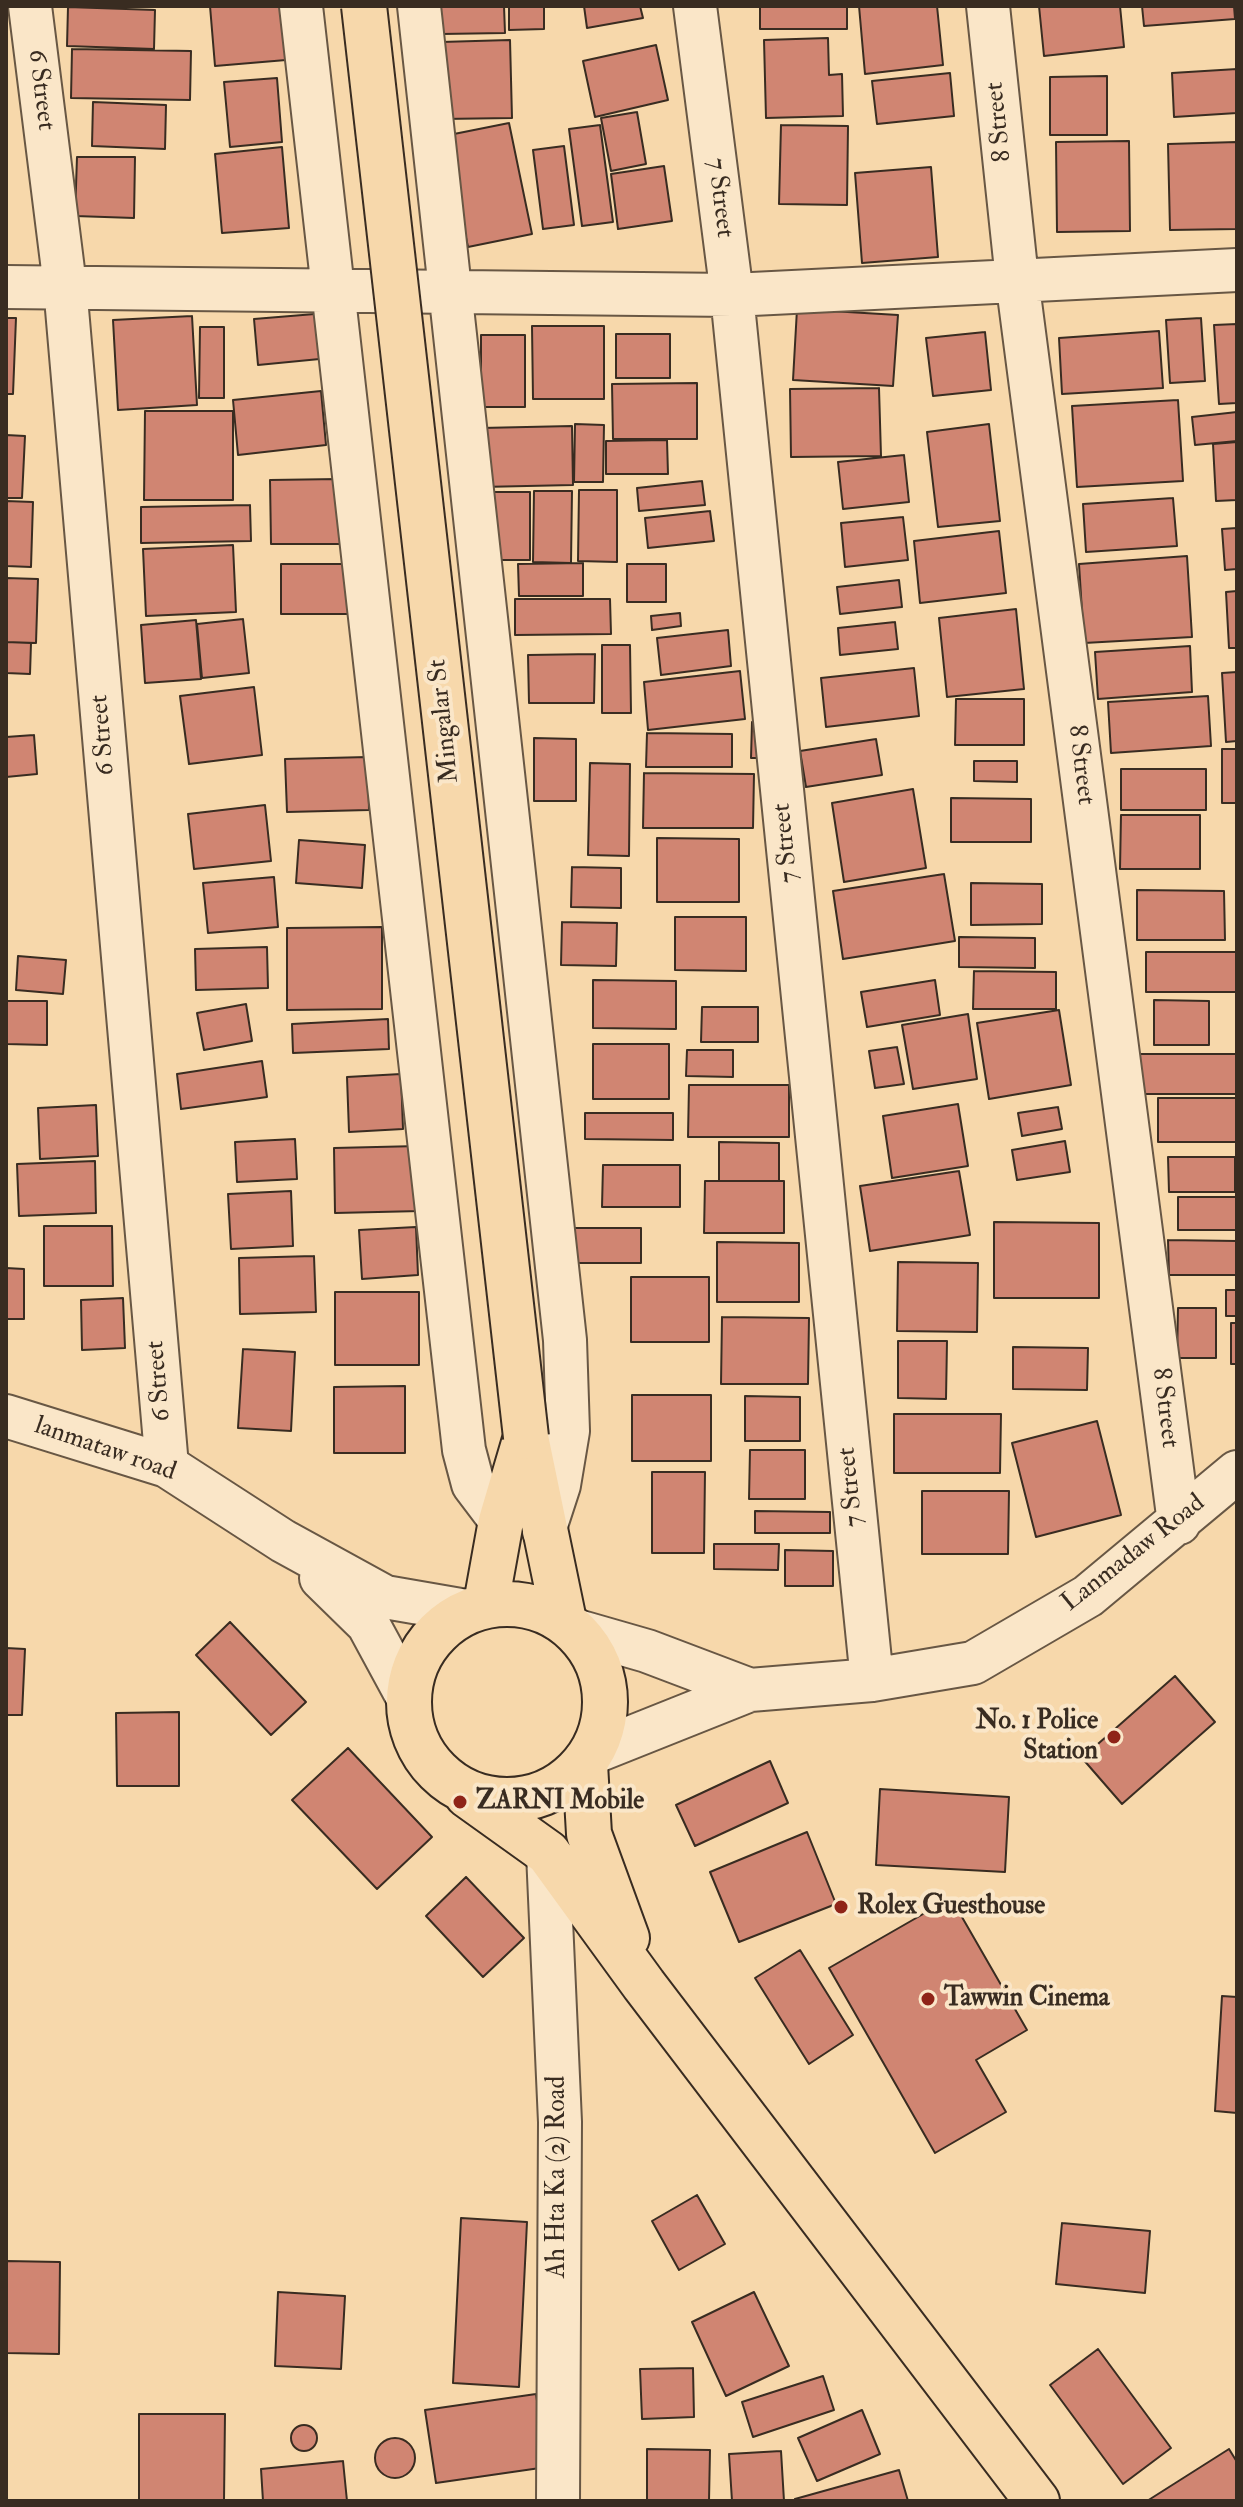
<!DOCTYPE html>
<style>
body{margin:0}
#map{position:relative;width:1243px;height:2507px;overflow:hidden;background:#f7d8ab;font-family:"IM FELL Double Pica",serif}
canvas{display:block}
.frame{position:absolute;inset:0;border:8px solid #392c21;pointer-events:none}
</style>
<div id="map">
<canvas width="1243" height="2507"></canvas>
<div class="frame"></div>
</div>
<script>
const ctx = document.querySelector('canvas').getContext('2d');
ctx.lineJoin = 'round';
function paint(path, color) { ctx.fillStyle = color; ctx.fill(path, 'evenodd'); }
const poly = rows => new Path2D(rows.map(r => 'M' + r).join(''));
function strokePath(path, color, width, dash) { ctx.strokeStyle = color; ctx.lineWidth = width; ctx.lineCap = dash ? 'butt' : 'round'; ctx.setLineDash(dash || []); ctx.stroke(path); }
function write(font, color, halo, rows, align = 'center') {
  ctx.font = font + ' "IM FELL Double Pica",serif'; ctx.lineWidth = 8; ctx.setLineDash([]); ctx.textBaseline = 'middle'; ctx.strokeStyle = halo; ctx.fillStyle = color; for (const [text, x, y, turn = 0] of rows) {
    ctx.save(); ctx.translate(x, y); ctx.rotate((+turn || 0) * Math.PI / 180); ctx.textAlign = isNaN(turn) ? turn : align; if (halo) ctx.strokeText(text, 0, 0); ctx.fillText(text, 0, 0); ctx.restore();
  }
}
const building = poly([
 [210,6,281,6,286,60,215,66,210,6],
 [440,6,504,6,505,33,441,34,440,6],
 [509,6,544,6,544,29,509,30,509,6],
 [584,6,640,6,643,18,587,28,584,6],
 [760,6,847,6,847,29,760,29,760,6],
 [859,6,937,6,943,65,865,74,859,6],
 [1039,6,1120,6,1124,47,1044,56,1039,6],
 [1142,6,1234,6,1235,19,1144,26,1142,6],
 [68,7,155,10,154,49,67,46,68,7],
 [828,38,829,75,842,74,843,116,766,118,764,40,828,38],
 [510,40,512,118,442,119,441,42,510,40],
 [656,45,668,100,595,117,583,61,656,45],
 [72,49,191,51,190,100,71,98,72,49],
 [1237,69,1237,113,1174,117,1172,73,1237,69],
 [950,73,954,116,877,124,872,81,950,73],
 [1107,76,1107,135,1050,135,1050,77,1107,76],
 [277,78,282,142,230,147,224,82,277,78],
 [93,102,166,105,165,149,92,146,93,102],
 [637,112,646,164,611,171,601,118,637,112],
 [509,123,532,234,468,247,444,136,509,123],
 [600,125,613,222,582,226,569,129,600,125],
 [781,125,848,126,847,205,779,204,781,125],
 [1129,141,1130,231,1057,232,1056,142,1129,141],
 [1237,142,1237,229,1170,230,1168,144,1237,142],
 [564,146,574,225,543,229,533,150,564,146],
 [282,147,289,228,222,233,215,154,282,147],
 [77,157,135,157,134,218,75,216,77,157],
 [664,166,672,221,618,229,611,174,664,166],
 [931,167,938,257,862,263,855,173,931,167],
 [797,309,898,315,893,386,793,380,797,309],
 [327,313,330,358,258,365,254,319,327,313],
 [192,316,197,405,118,410,113,320,192,316],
 [6,318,16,318,13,394,6,394,6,318],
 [1201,318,1205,381,1170,383,1166,320,1201,318],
 [1237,324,1237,403,1219,404,1214,325,1237,324],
 [532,326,604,326,604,399,533,399,532,326],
 [200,327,224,327,224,398,199,398,200,327],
 [1159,331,1163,388,1062,394,1059,338,1159,331],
 [985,332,991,390,933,396,926,338,985,332],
 [616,334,670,334,670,378,616,378,616,334],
 [481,335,525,335,525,407,481,407,481,335],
 [697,383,697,439,613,439,612,384,697,383],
 [879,388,881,456,791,457,790,389,879,388],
 [321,391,326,445,238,455,233,400,321,391],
 [1178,400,1183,481,1077,487,1072,406,1178,400],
 [145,411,233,411,233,500,144,500,145,411],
 [1237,412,1237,441,1195,445,1192,417,1237,412],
 [575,424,604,425,603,482,574,482,575,424],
 [989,424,1000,521,938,527,927,432,989,424],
 [572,426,573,485,481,487,481,428,572,426],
 [6,435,25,436,22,498,6,498,6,435],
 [667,440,668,474,606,474,606,441,667,440],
 [1237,442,1237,500,1216,501,1213,444,1237,442],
 [904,455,909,502,843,509,838,462,904,455],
 [339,479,340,544,271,544,270,480,339,479],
 [702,481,705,505,639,511,637,488,702,481],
 [579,490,617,490,617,562,578,561,579,490],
 [534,491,572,491,571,563,533,562,534,491],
 [494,492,530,492,530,560,494,560,494,492],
 [1173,498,1177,546,1086,552,1083,504,1173,498],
 [6,501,33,502,31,567,6,566,6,501],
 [250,505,251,541,141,543,141,507,250,505],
 [710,511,714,541,648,548,645,518,710,511],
 [903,517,908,560,845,567,841,523,903,517],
 [1237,528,1237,569,1225,570,1222,529,1237,528],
 [999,531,1006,593,920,603,914,541,999,531],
 [233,545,236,612,146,616,143,549,233,545],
 [1187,556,1192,637,1084,643,1079,564,1187,556],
 [583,563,583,596,519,596,518,564,583,563],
 [281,564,349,564,349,614,281,614,281,564],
 [627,564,666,564,666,602,627,602,627,564],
 [6,578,38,579,36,643,6,642,6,578],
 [899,580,902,607,840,614,837,587,899,580],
 [1237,591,1237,648,1229,648,1226,592,1237,591],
 [515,599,610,599,611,634,515,635,515,599],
 [1016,609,1024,689,947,697,939,618,1016,609],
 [680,613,681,626,652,630,651,616,680,613],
 [243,619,249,673,202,678,197,624,243,619],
 [196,620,201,679,145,683,141,625,196,620],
 [895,622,898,649,840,655,838,628,895,622],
 [728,630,731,666,661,675,657,638,728,630],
 [6,642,31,643,30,674,6,673,6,642],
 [602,645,630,645,631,713,602,713,602,645],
 [1190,646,1192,692,1098,699,1095,652,1190,646],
 [595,654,594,703,529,703,528,655,595,654],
 [914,668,919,716,826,727,821,678,914,668],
 [740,671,745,719,648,730,644,682,740,671],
 [1237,672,1237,741,1226,742,1222,673,1237,672],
 [254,687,262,755,189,764,180,696,254,687],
 [1208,696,1211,746,1111,753,1108,702,1208,696],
 [956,699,1024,699,1024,745,955,745,956,699],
 [752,722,773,722,773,758,751,758,752,722],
 [647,733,732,734,732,767,646,767,647,733],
 [34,735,37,774,6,777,6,737,34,735],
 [534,738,576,739,576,801,534,801,534,738],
 [876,739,882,775,806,787,800,751,876,739],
 [1222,749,1237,749,1237,803,1222,803,1222,749],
 [368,757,369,810,287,812,285,759,368,757],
 [974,761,1017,761,1017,782,974,781,974,761],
 [590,763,630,764,629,856,588,855,590,763],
 [1121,769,1206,769,1206,810,1121,810,1121,769],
 [644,773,754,774,753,828,643,828,644,773],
 [913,789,926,868,844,882,832,803,913,789],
 [951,798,1031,799,1031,842,951,842,951,798],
 [265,805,271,861,194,869,188,814,265,805],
 [1121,815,1200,815,1200,869,1120,869,1121,815],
 [657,838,739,839,739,902,657,902,657,838],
 [299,840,365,845,362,888,296,883,299,840],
 [572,867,621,868,621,908,571,907,572,867],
 [944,874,955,941,843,959,833,891,944,874],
 [274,877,278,927,208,933,203,883,274,877],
 [971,883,1042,884,1042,924,971,925,971,883],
 [1137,890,1224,891,1225,940,1137,940,1137,890],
 [675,917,746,917,746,971,675,970,675,917],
 [562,922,617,923,616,966,561,965,562,922],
 [382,927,382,1009,287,1010,287,928,382,927],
 [959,937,1035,938,1035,968,959,967,959,937],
 [267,947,268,988,196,990,195,949,267,947],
 [1146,952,1237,952,1236,992,1146,992,1146,952],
 [18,956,66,960,63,994,16,990,18,956],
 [974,971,1056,972,1056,1009,973,1009,974,971],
 [593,980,676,981,676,1029,593,1028,593,980],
 [935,980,940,1015,867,1027,861,992,935,980],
 [1154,1000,1209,1001,1209,1045,1154,1045,1154,1000],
 [6,1001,47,1001,47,1045,6,1044,6,1001],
 [246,1004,252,1041,204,1050,197,1013,246,1004],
 [702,1007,758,1007,758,1042,701,1042,702,1007],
 [1059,1010,1071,1085,989,1099,977,1023,1059,1010],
 [968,1014,977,1079,913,1089,902,1025,968,1014],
 [388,1019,389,1049,293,1053,292,1024,388,1019],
 [593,1044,669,1044,669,1099,593,1099,593,1044],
 [897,1047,904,1084,875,1088,869,1051,897,1047],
 [687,1050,733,1050,733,1077,686,1076,687,1050],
 [1127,1054,1237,1054,1237,1094,1127,1094,1127,1054],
 [262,1061,267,1097,181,1109,177,1074,262,1061],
 [401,1074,403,1129,349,1132,347,1077,401,1074],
 [689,1085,789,1085,789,1137,688,1137,689,1085],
 [1158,1098,1237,1098,1237,1142,1158,1142,1158,1098],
 [958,1104,968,1166,892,1178,883,1116,958,1104],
 [96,1105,98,1156,40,1159,38,1108,96,1105],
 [1058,1107,1062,1129,1022,1136,1018,1113,1058,1107],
 [585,1113,673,1113,673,1140,585,1139,585,1113],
 [295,1139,297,1179,237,1182,235,1142,295,1139],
 [1065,1141,1070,1172,1017,1180,1012,1150,1065,1141],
 [719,1142,779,1143,779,1181,719,1181,719,1142],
 [419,1146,421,1211,335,1213,334,1148,419,1146],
 [1168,1157,1235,1157,1235,1192,1169,1192,1168,1157],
 [95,1161,96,1213,19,1216,17,1164,95,1161],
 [603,1165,680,1165,680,1207,602,1207,603,1165],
 [959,1171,970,1235,870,1251,860,1186,959,1171],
 [705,1181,784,1181,784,1233,704,1233,705,1181],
 [291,1191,293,1246,231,1249,228,1194,291,1191],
 [1178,1197,1237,1197,1237,1230,1178,1230,1178,1197],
 [994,1222,1099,1223,1099,1298,994,1298,994,1222],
 [44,1226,112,1226,113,1286,44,1286,44,1226],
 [416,1227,418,1275,362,1279,359,1230,416,1227],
 [563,1228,641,1228,641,1263,564,1263,563,1228],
 [1168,1240,1237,1241,1237,1275,1169,1275,1168,1240],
 [717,1242,799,1243,799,1302,717,1302,717,1242],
 [314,1256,316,1312,240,1314,239,1258,314,1256],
 [898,1262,978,1263,977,1332,897,1331,898,1262],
 [6,1268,24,1269,24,1319,6,1319,6,1268],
 [631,1277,709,1277,709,1342,631,1342,631,1277],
 [1226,1290,1237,1290,1237,1316,1226,1316,1226,1290],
 [335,1292,419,1292,419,1365,335,1365,335,1292],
 [123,1298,125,1348,82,1350,81,1300,123,1298],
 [1178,1308,1216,1308,1216,1358,1177,1358,1178,1308],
 [722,1317,809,1318,808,1384,721,1384,722,1317],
 [1231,1323,1237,1323,1237,1364,1231,1364,1231,1323],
 [898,1341,947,1341,946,1399,898,1398,898,1341],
 [1013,1347,1088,1348,1087,1390,1013,1389,1013,1347],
 [243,1349,295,1352,291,1431,238,1428,243,1349],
 [405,1386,405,1453,334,1453,334,1387,405,1386],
 [632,1395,711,1395,711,1461,632,1461,632,1395],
 [745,1396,800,1397,800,1441,745,1441,745,1396],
 [894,1414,1001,1414,1000,1473,894,1473,894,1414],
 [1097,1421,1121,1515,1036,1537,1012,1443,1097,1421],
 [750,1450,805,1450,805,1499,749,1499,750,1450],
 [652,1472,705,1472,704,1553,652,1553,652,1472],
 [922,1491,1009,1491,1008,1554,922,1554,922,1491],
 [755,1511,830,1512,830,1533,755,1533,755,1511],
 [714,1544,779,1544,778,1570,714,1569,714,1544],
 [785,1550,833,1551,833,1586,785,1586,785,1550],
 [230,1622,306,1702,271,1735,196,1655,230,1622],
 [6,1648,25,1649,22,1715,6,1715,6,1648],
 [1175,1676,1215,1722,1122,1804,1082,1758,1175,1676],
 [179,1712,179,1786,117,1786,116,1713,179,1712],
 [348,1748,432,1837,377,1889,292,1800,348,1748],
 [770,1761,788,1803,695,1846,676,1805,770,1761],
 [880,1789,1009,1797,1005,1872,876,1865,880,1789],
 [807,1832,836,1904,739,1942,710,1872,807,1832],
 [466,1877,524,1938,483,1977,426,1916,466,1877],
 [951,1898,1027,2030,976,2060,1006,2112,935,2153,829,1968,951,1898],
 [800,1950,853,2035,809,2064,755,1978,800,1950],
 [1222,1996,1237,1997,1237,2113,1215,2111,1222,1996],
 [697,2195,725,2244,679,2270,652,2221,697,2195],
 [461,2218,527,2222,519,2387,453,2383,461,2218],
 [1062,2223,1150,2231,1145,2293,1056,2284,1062,2223],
 [6,2261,60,2262,59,2354,6,2353,6,2261],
 [278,2292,345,2296,341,2369,275,2366,278,2292],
 [754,2292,789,2366,726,2396,692,2322,754,2292],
 [1098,2349,1171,2448,1123,2484,1050,2385,1098,2349],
 [693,2368,694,2417,642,2419,640,2369,693,2368],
 [823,2376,834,2410,753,2437,742,2402,823,2376],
 [536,2394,547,2467,436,2483,425,2410,536,2394],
 [862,2410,880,2454,817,2481,798,2438,862,2410],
 [139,2414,225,2414,224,2501,139,2501,139,2414],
 '291 2438a13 13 0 1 1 26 0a13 13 0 1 1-26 0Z',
 '375 2458a20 20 0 1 1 40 0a20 20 0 1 1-40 0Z',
 [647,2449,710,2450,709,2501,647,2501,647,2449],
 [1229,2449,1237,2462,1237,2501,1147,2501,1229,2449],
 [781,2451,784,2501,732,2501,729,2454,781,2451],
 [343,2461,347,2501,263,2501,261,2469,343,2461],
 [899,2470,908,2501,796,2501,795,2499,899,2470]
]);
const minor = poly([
 [30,6,65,286,167,1466],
 [301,6,464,1450,473,1484,501,1521],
 [419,6,565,1340,568,1431,559,1485,544,1531],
 [695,6,732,295,872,1680],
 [988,6,1017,279,1179,1523],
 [6,287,732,295,1237,270],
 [6,1416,167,1466,283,1541,385,1597,466,1611],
 [321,1578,368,1624,407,1696],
 [574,1630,647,1651,750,1690],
 [592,1753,750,1690,872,1680,973,1663,1088,1596,1237,1472],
 [548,1853,560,2122,558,2501]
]);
const major = poly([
 [526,1437,564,1621],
 '409 1702a98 98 0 1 1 196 0a98 98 0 1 1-196 0Z',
 [486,1604,501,1521,524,1443],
 [585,1764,589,1834,627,1938],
 [467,1795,548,1853,644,1985,1037,2501]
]);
const majorBridge = poly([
 [364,6,526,1437]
]);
const markers = [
 [1114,1737,8,"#8f2418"],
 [460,1802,8,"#8f2418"],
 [841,1907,8,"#8f2418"],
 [928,1999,8,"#8f2418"]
];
const streetNames = [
 ["6 Street",40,90,83],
 ["8 Street",1000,122,-96],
 ["7 Street",719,198,83],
 ["Mingalar St",445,721,-96],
 ["6 Street",104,735,-95],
 ["8 Street",1080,765,83],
 ["7 Street",787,843,-96],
 ["6 Street",160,1381,-95],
 ["8 Street",1164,1408,83],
 ["lanmataw road",105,1450,19],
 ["7 Street",852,1487,-96],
 ["Lanmadaw Road",1134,1554,-38],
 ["Ah Hta Ka (2) Road",558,2177,-90]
];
const poiNames = [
 ["No. 1 Police",1098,1722,"right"],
 ["Station",1098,1752,"right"],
 ["ZARNI Mobile",476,1802],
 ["Rolex Guesthouse",857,1907],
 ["Tawwin Cinema",944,1999]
];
paint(building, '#d08572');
strokePath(building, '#392c21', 2);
strokePath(minor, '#685744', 46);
strokePath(major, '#392c21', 48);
strokePath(minor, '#fae6c8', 42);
strokePath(major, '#f7d8ab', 44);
strokePath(majorBridge, '#392c21', 48, []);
strokePath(majorBridge, '#f7d8ab', 44);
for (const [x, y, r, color] of markers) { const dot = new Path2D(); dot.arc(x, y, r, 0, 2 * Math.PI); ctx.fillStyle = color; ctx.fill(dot); strokePath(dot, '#fae6c8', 3); }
write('26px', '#392c21', '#fae6c8', streetNames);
write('bold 26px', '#392c21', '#fae6c8', poiNames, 'left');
</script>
